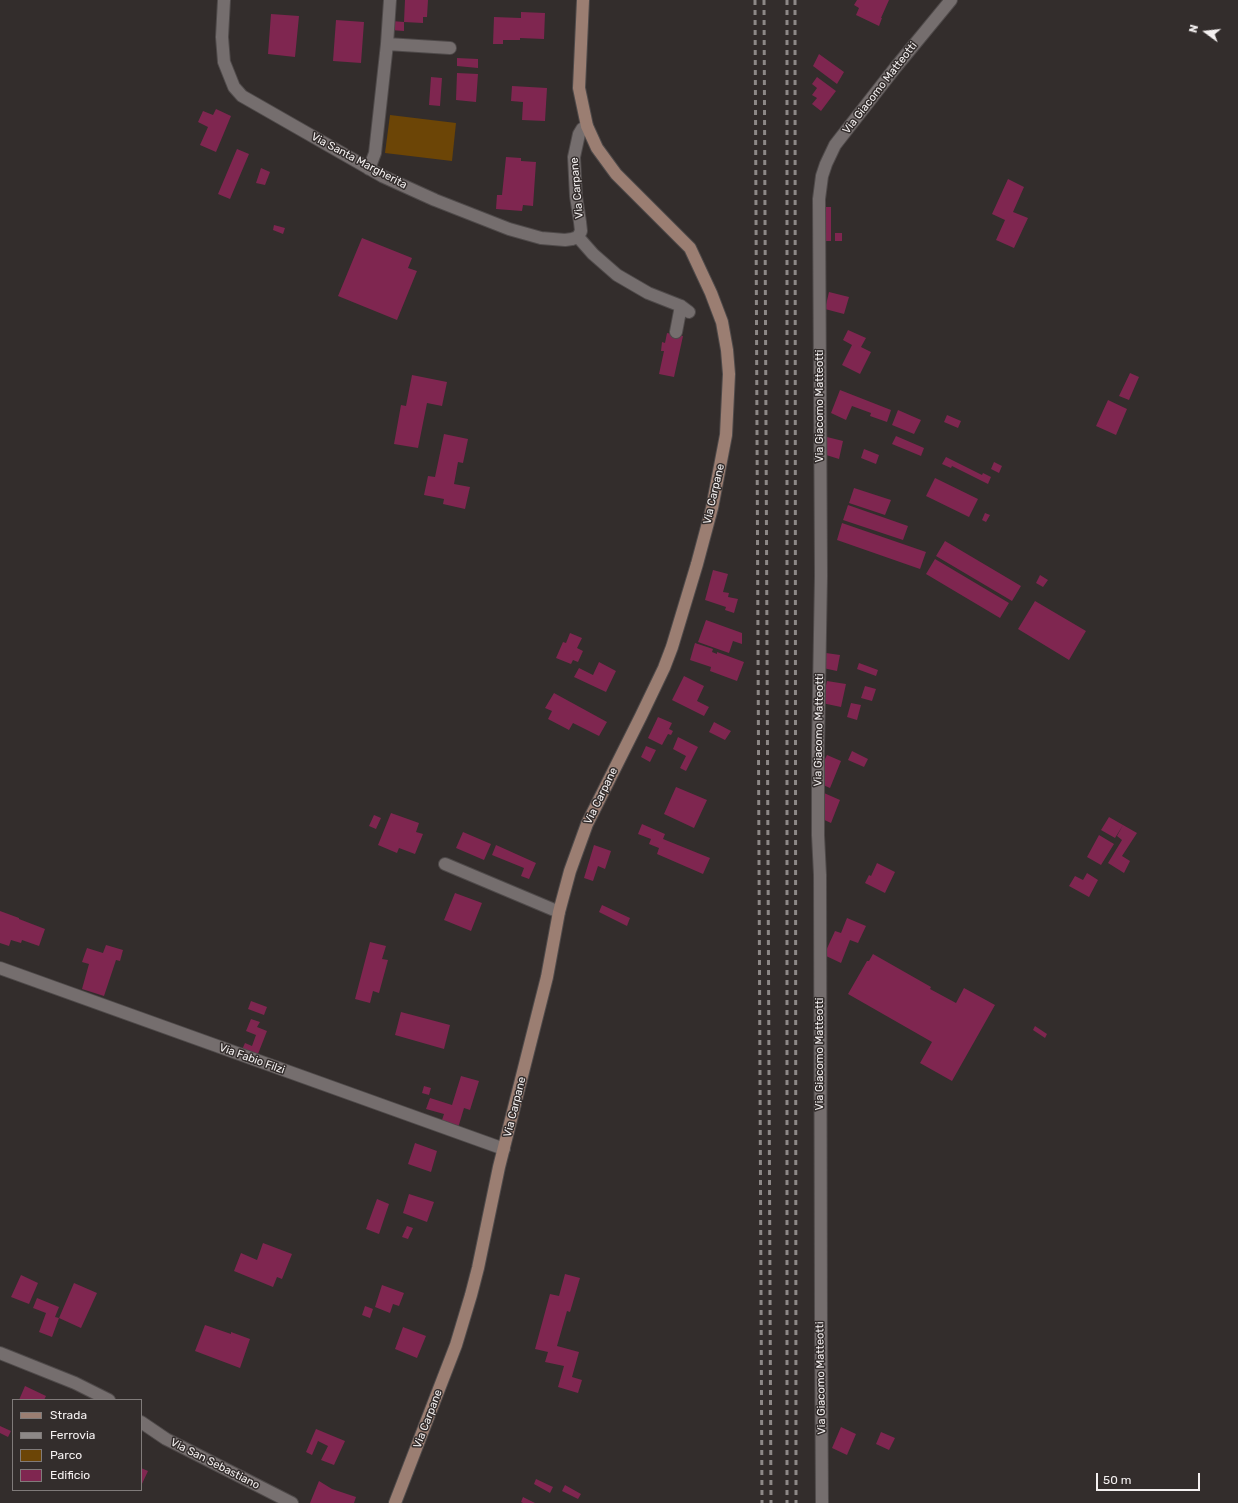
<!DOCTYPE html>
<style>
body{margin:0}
#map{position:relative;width:1238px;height:1503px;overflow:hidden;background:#332d2c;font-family:Rubik,sans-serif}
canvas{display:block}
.legend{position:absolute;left:12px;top:1399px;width:130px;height:92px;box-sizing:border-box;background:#332d2c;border:1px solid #807b7a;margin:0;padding:5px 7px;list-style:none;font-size:12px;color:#f4f0f0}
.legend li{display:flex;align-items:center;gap:8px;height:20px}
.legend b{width:20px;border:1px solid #807b7a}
.north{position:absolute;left:1186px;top:12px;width:40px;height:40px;-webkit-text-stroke:3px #332d2c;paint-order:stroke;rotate:285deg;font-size:11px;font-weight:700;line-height:16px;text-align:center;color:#f4f0f0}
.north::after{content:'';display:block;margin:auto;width:14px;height:18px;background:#f4f0f0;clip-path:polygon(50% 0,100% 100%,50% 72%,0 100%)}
.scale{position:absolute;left:1096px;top:1473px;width:104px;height:18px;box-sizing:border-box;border:2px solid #f4f0f0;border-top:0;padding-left:5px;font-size:12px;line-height:14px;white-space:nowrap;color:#f4f0f0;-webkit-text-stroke:3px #332d2c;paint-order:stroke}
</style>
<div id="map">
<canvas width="1238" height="1503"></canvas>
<ul class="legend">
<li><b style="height:5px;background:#9b7e72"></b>Strada</li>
<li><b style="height:5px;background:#8d8887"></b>Ferrovia</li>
<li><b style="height:11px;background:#6c4506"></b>Parco</li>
<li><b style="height:11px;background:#7f2650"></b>Edificio</li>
</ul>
<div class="north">N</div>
<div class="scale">50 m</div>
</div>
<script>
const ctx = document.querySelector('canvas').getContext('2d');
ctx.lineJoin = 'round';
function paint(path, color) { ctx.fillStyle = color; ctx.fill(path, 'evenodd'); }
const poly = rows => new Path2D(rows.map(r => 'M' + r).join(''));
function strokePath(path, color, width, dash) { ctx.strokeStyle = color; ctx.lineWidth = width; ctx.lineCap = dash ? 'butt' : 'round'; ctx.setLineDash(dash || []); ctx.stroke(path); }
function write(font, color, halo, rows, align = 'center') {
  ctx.font = font + ' Rubik,sans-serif'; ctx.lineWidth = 3; ctx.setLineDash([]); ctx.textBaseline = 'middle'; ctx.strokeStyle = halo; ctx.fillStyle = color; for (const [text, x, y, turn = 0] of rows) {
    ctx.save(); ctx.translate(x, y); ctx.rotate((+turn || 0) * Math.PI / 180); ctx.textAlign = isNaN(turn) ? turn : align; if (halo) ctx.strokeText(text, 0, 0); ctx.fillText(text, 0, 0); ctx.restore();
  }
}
const green = poly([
 [390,115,456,123,452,161,385,153]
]);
const building = poly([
 [405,0,428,0,427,17,423,17,423,23,404,22],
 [857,0,889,0,881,18,882,18,879,26,856,15,859,8,854,5],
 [521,12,545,13,544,39,520,38,520,40,503,40,503,44,493,44,494,17,521,18],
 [271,14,299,16,295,57,268,54],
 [336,20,364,22,361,63,333,61],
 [392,21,404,22,404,31,391,30],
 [819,54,844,72,837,84,813,66],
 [457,58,478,59,478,68,457,66],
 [457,73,478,74,476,102,456,100],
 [431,77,442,78,440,106,429,105],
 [817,77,836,91,821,111,812,104,817,98,812,95,817,88,812,84],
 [512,86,547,88,545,121,522,120,523,102,511,101],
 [216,109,231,116,216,152,200,145,208,127,198,122,203,111,213,115],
 [237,149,249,154,230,199,218,194],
 [506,157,521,158,521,161,536,162,533,206,523,205,522,211,496,209,497,195,502,195],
 [261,168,270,172,265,185,256,183],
 [1008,179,1024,187,1013,212,1028,218,1014,248,996,240,1005,220,992,214],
 [823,207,831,207,831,241,820,241],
 [274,225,285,228,283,234,273,230],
 [835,233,842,233,842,241,835,241],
 [362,238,412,258,408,268,417,271,397,320,338,296],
 [829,292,849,297,844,314,825,309],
 [848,330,866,338,861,347,871,352,860,374,842,365,852,345,843,340],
 [667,333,683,336,674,377,659,374,664,351,661,351,662,342,665,343],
 [1130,373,1139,377,1129,400,1119,396],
 [412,375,447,382,442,406,427,403,418,448,394,444,401,405,406,406],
 [840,390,891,410,887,422,870,416,871,413,852,406,846,420,831,413],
 [1108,400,1127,409,1116,435,1096,426],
 [898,410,921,420,914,434,892,425],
 [947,415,961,421,958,428,944,422],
 [444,434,468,439,463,463,458,462,454,484,470,487,465,509,443,504,444,499,424,495,428,476,435,477],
 [896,436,924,448,921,456,892,444],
 [827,437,843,441,839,459,823,454],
 [864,449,879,455,876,464,861,458],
 [946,457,982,475,983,473,991,477,988,484,952,466,951,468,942,464],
 [994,462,1002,466,999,473,991,469],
 [935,478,978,499,969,517,926,496],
 [854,488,891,500,885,515,849,503],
 [848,505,908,526,903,540,843,520],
 [985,513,990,515,986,522,982,520],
 [842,523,926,552,920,569,837,540],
 [945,541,1021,586,1012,601,936,556],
 [935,559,1009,603,1000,618,926,574],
 [713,570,728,574,723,592,729,593,728,597,738,599,734,613,725,610,726,607,705,600],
 [1040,575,1048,580,1043,587,1036,583],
 [1035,601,1086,631,1069,660,1018,629],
 [706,620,742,633,742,644,733,641,729,653,698,642],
 [570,633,582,638,577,648,583,651,578,662,573,660,571,664,556,658,563,642,566,643],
 [695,643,713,649,712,652,717,654,717,652,744,662,737,681,710,671,711,667,690,660],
 [826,653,840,655,837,671,823,668],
 [599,662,616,671,606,692,574,677,579,668,593,675],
 [859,663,878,670,876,676,857,669],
 [684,676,704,686,697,701,709,707,704,716,672,700],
 [827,681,846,684,841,707,822,703],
 [865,686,876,689,872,701,861,698],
 [554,693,607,722,599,736,573,723,569,730,548,719,552,711,545,708],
 [851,703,861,705,857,720,847,717],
 [658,717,672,723,669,729,673,731,671,735,668,734,662,745,648,738],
 [714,722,731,731,725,740,709,732],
 [678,737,698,747,686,771,680,768,686,756,673,749],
 [646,746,656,750,650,762,641,757],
 [852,751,868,759,864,767,848,760],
 [827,755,841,761,830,788,821,784,824,776,818,773],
 [676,787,707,800,694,828,664,814],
 [824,793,840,800,831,823,818,817,824,801,821,800],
 [391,813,419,823,416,832,423,834,415,854,399,848,397,853,378,845],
 [374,815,381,818,376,829,369,826],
 [1109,817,1123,825,1115,838,1101,830],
 [642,824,665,834,663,839,710,858,703,874,657,854,659,848,649,844,651,839,638,834],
 [1123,825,1137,833,1122,856,1130,861,1124,873,1108,863,1122,840,1117,836],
 [463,832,491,844,484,860,456,848],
 [1099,835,1114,844,1101,865,1087,857],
 [496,845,536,863,529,879,521,876,524,868,492,855],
 [594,845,611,851,605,869,598,866,593,881,584,878],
 [877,863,895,872,885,893,865,883,869,875,871,876],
 [1087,873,1098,880,1089,897,1069,886,1075,876,1083,880],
 [455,893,482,903,471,931,444,920],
 [602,905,630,918,627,926,599,912],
 [0,911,19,918,19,919,45,929,39,946,22,940,21,943,11,940,9,946,0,943],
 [847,918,866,926,858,943,850,940,841,963,824,955,835,931,841,933],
 [370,942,386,946,382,959,388,960,379,993,373,991,370,1003,355,999],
 [106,945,123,950,120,961,116,960,104,996,82,989,89,964,82,962,87,948,103,953],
 [873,954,931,987,930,989,956,1003,964,988,995,1005,952,1081,920,1063,932,1042,848,994,867,961,869,961],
 [251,1001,267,1007,264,1015,248,1009],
 [401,1012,450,1025,444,1049,395,1035],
 [251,1019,260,1022,257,1027,267,1031,256,1059,241,1052,245,1043,252,1046,256,1035,246,1031],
 [1035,1026,1047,1034,1045,1038,1033,1030],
 [461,1076,479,1081,470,1110,464,1108,458,1128,441,1123,444,1114,426,1109,430,1098,452,1105],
 [424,1086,431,1088,429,1095,422,1093],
 [415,1143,437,1151,431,1172,408,1164],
 [409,1194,434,1202,427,1222,403,1213],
 [377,1199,389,1204,379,1234,366,1229],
 [407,1226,413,1228,408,1239,402,1237],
 [263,1243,292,1254,282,1279,277,1277,273,1287,234,1271,241,1253,257,1260],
 [565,1274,580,1278,570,1312,567,1311,557,1346,579,1352,572,1377,582,1380,578,1393,558,1387,564,1366,545,1362,548,1352,535,1349,550,1294,559,1296],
 [21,1275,38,1283,29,1304,11,1297],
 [74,1283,97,1293,81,1328,59,1318],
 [382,1285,404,1293,399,1306,393,1304,390,1313,375,1307],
 [37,1298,59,1307,55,1317,59,1318,52,1337,39,1332,46,1313,33,1308],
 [365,1306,373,1309,370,1318,362,1315],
 [205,1325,231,1334,231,1332,250,1339,240,1368,195,1351],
 [403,1327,426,1336,417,1358,395,1349],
 [25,1386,46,1396,44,1400,19,1400],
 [0,1426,11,1431,8,1437,0,1433],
 [841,1427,856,1434,847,1455,832,1448],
 [316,1429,345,1441,334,1465,321,1460,328,1446,318,1441,312,1455,306,1452],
 [881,1432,895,1438,889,1450,876,1444],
 [141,1468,148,1471,141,1486],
 [536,1479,553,1487,550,1493,534,1484],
 [319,1481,332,1489,356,1497,354,1503,310,1503],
 [565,1485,581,1494,578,1499,562,1491],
 [523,1497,535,1503,523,1503,521,1502]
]);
const street = poly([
 [224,0,222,37,224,62,234,87,242,96,382,176,435,200,509,229,541,238,565,240,572,239,578,237],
 [387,44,450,48],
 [369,169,375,153,387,44,390,0],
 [578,237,593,254,617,275,648,293,681,306,689,312],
 [578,237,581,231,580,222,576,196,574,157,579,134,582,129,587,126],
 [676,332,681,306],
 [445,864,559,912],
 [0,968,504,1149],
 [0,1353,75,1383,109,1400],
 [141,1422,166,1439,182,1447,292,1503],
 [822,1503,821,1330,820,875,818,835,818,747,821,576,819,199,822,176,826,164,835,145,895,68,951,0]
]);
const secondary = poly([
 [395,1503,456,1345,471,1295,478,1268,499,1167,547,977,559,912,570,871,587,824,641,716,664,668,672,647,697,564,712,508,726,435,729,374,727,350,722,322,711,293,690,248,616,174,597,148,587,126,579,88,583,0]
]);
const rail = poly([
 [755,0,762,1503],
 [764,0,771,1503],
 [787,0,787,1503],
 [795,0,796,1503]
]);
const streetNames = [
 ["Via Giacomo Matteotti",880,88,-52],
 ["Via Santa Margherita",359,161,28],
 ["Via Carpane",577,188,-95],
 ["Via Giacomo Matteotti",820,406,-90],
 ["Via Carpane",714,494,-77],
 ["Via Giacomo Matteotti",819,730,-89],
 ["Via Carpane",601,796,-64],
 ["Via Giacomo Matteotti",820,1054,-90],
 ["Via Fabio Filzi",252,1059,20],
 ["Via Carpane",515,1107,-76],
 ["Via Giacomo Matteotti",821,1378,-91],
 ["Via Carpane",428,1419,-69],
 ["Via San Sebastiano",215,1464,27]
];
paint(green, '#6c4506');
paint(building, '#7f2650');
strokePath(street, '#4f4a4a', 14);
strokePath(secondary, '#4f4a4a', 14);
strokePath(street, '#756e6e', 12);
strokePath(secondary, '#9b7e72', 12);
strokePath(rail, '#8d8887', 3, [5, 5]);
write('11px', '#f4f0f0', '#332d2c', streetNames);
</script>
